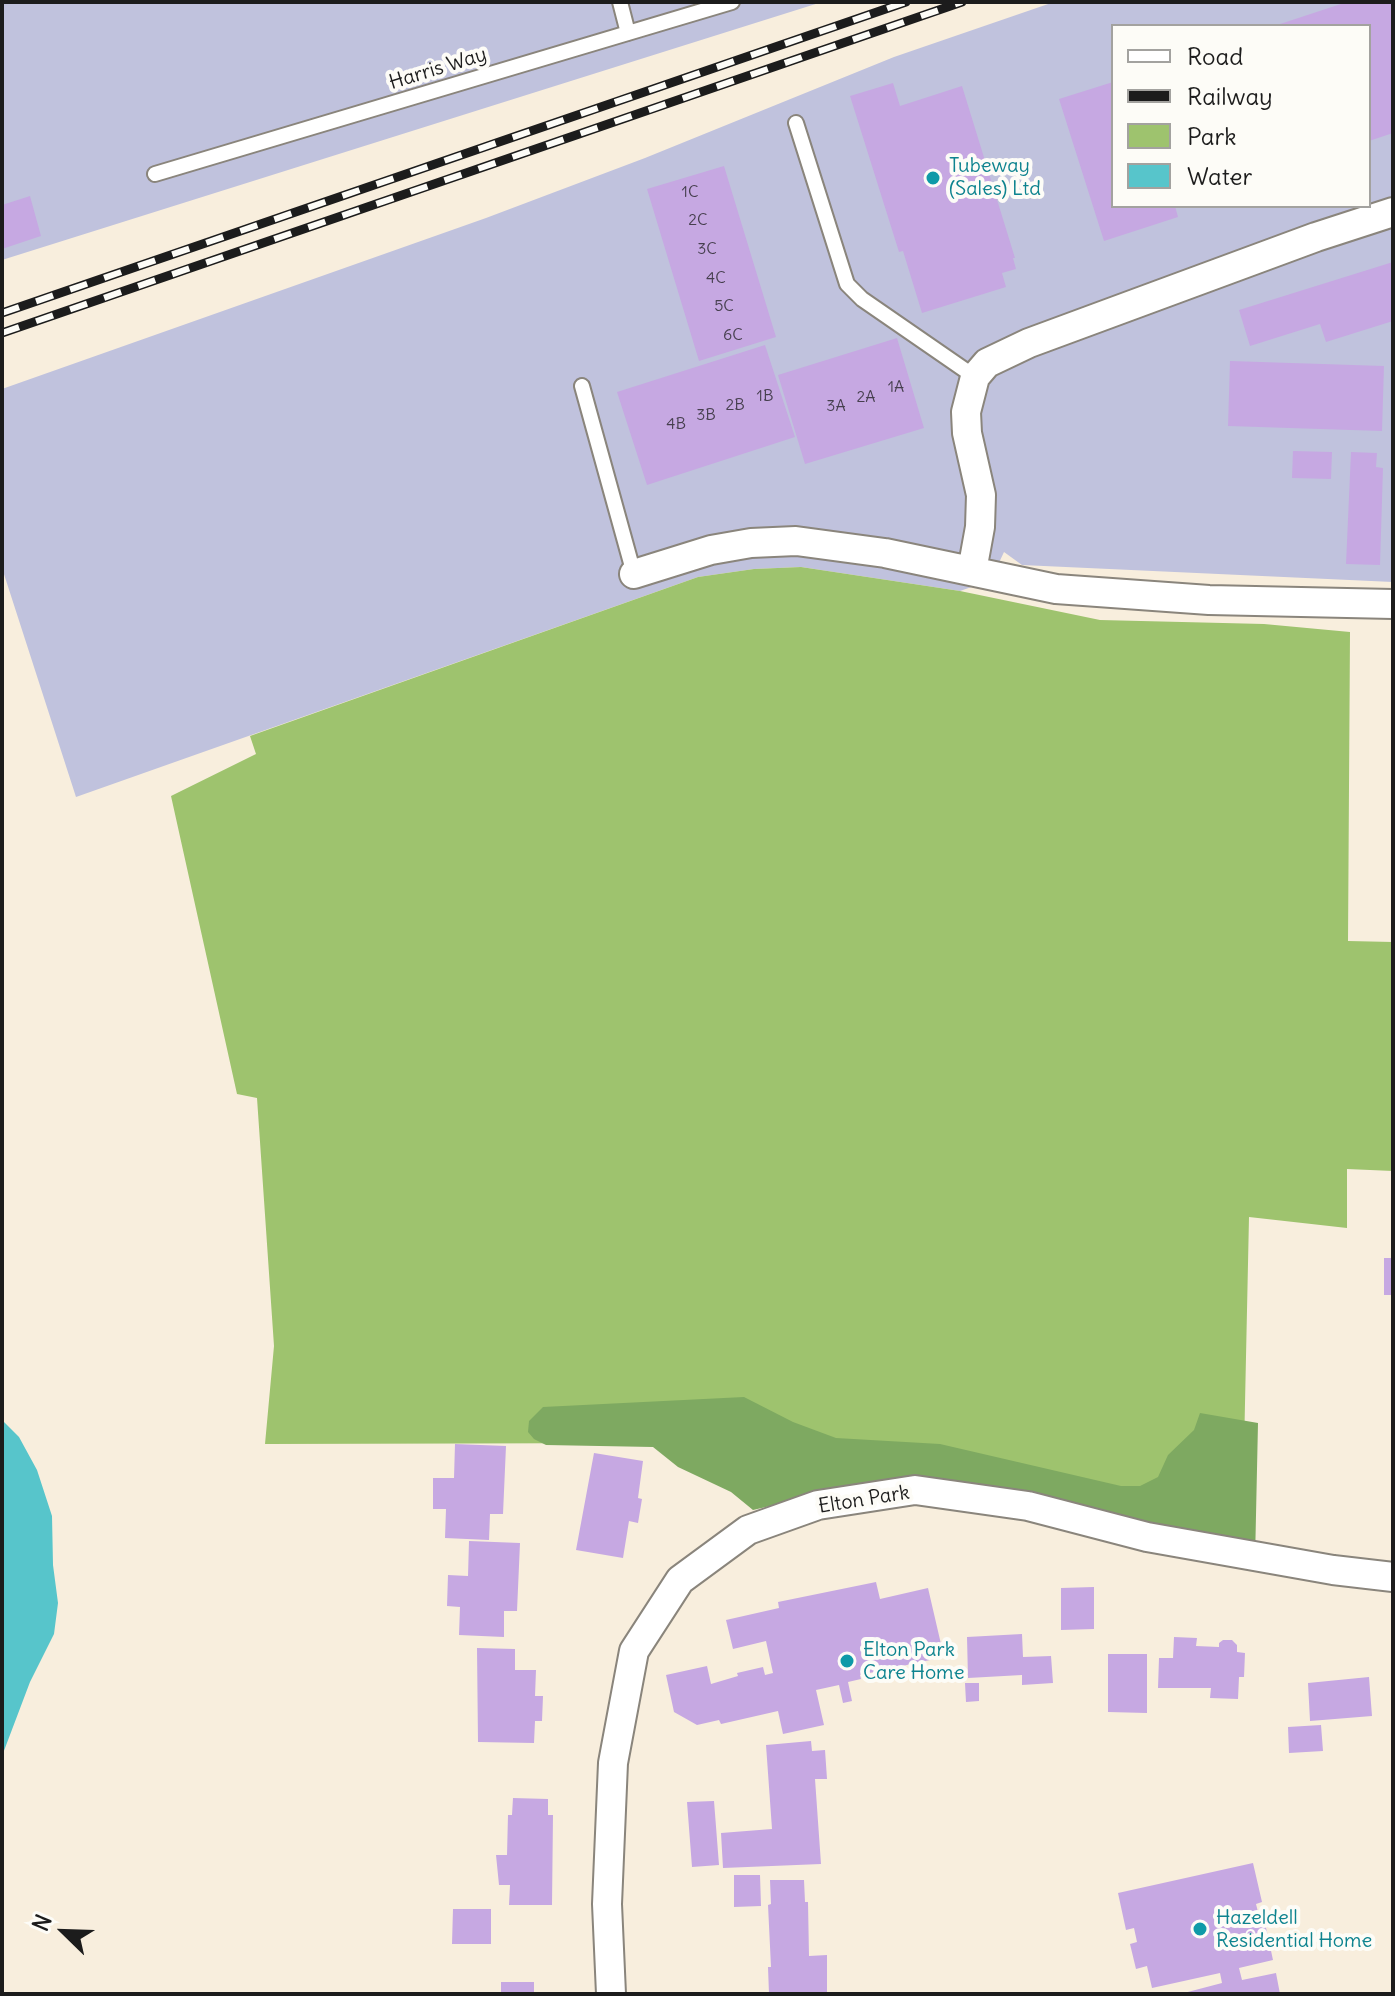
<!DOCTYPE html>
<style>
body{margin:0}
#map{position:relative;width:1395px;height:1996px;overflow:hidden;background:#f8eedd;font-family:Delius,sans-serif}
canvas{display:block}
.frame{position:absolute;inset:0;border:4px solid #1c1c1c;pointer-events:none}
.legend{position:absolute;left:1111px;top:24px;width:260px;height:184px;box-sizing:border-box;background:#fdfcf7;border:2px solid #a3a29f;margin:0;padding:10px 14px;list-style:none;font-size:24px;color:#1c1c1c}
.legend li{display:flex;align-items:center;gap:16px;height:40px}
.legend b{width:40px;border:2px solid #a3a29f}
.north{position:absolute;left:24px;top:1892px;width:80px;height:80px;-webkit-text-stroke:6px #fdfcf7;paint-order:stroke;rotate:293deg;font-size:22px;font-weight:700;line-height:32px;text-align:center;color:#1c1c1c}
.north::after{content:'';display:block;margin:auto;width:28px;height:36px;background:#1c1c1c;clip-path:polygon(50% 0,100% 100%,50% 72%,0 100%)}
</style>
<div id="map">
<canvas width="1395" height="1996"></canvas>
<div class="frame"></div>
<ul class="legend">
<li><b style="height:10px;background:#fff"></b>Road</li>
<li><b style="height:10px;background:#1c1c1c"></b>Railway</li>
<li><b style="height:22px;background:#9ec36e"></b>Park</li>
<li><b style="height:22px;background:#57c5cb"></b>Water</li>
</ul>
<div class="north">N</div>
</div>
<script>
const ctx = document.querySelector('canvas').getContext('2d');
ctx.lineJoin = 'round';
function paint(path, color) { ctx.fillStyle = color; ctx.fill(path, 'evenodd'); }
const poly = rows => new Path2D(rows.map(r => 'M' + r).join(''));
function strokePath(path, color, width, dash) { ctx.strokeStyle = color; ctx.lineWidth = width; ctx.lineCap = dash ? 'butt' : 'round'; ctx.setLineDash(dash || []); ctx.stroke(path); }
function write(font, color, halo, rows, align = 'center') {
  ctx.font = font + ' Delius,sans-serif'; ctx.lineWidth = 8; ctx.setLineDash([]); ctx.textBaseline = 'middle'; ctx.strokeStyle = halo; ctx.fillStyle = color; for (const [text, x, y, turn = 0] of rows) {
    ctx.save(); ctx.translate(x, y); ctx.rotate((+turn || 0) * Math.PI / 180); ctx.textAlign = isNaN(turn) ? turn : align; if (halo) ctx.strokeText(text, 0, 0); ctx.fillText(text, 0, 0); ctx.restore();
  }
}
const industrial = poly([
 [2,2,822,2,2,260],
 [1054,2,1393,2,1393,582,1022,565,1004,552,996,569,980,584,960,591,801,567,754,569,698,577,76,797,2,568,2,389,486,218,645,158,894,57],
 [1113,26,1369,26,1369,206,1113,206]
]);
const green = poly([
 [801,567,960,591,1100,620,1264,624,1350,632,1348,941,1393,942,1393,1171,1347,1169,1347,1228,1249,1217,1242,1543,1201,1515,652,1443,265,1444,274,1346,257,1098,237,1094,171,796,256,754,250,736,698,577,754,569]
]);
const forest = poly([
 [744,1397,793,1422,836,1438,940,1444,1121,1486,1140,1486,1158,1477,1168,1455,1194,1430,1200,1413,1258,1423,1255,1561,1229,1557,1213,1533,1198,1537,1003,1508,839,1490,753,1510,731,1492,678,1467,653,1447,546,1445,534,1439,528,1432,529,1421,543,1407]
]);
const water = poly([
 [2,1420,19,1437,37,1470,52,1516,53,1565,58,1603,54,1634,30,1682,2,1756]
]);
const building = poly([
 [1347,2,1393,2,1393,133,1369,141,1369,26,1277,25],
 [1113,82,1113,206,1175,206,1178,217,1104,241,1059,99],
 [893,83,900,106,962,86,1015,258,1013,258,1016,269,1002,273,1006,287,922,313,903,251,899,252,850,96],
 [724,166,776,337,699,361,647,189],
 [30,196,41,236,2,249,2,205],
 [1393,262,1393,321,1326,342,1320,324,1250,346,1239,310],
 [897,338,924,428,805,464,778,375],
 [765,345,795,437,647,485,617,392],
 [1230,361,1384,366,1382,431,1228,426],
 [1293,451,1332,452,1331,479,1292,478],
 [1351,452,1377,453,1376,467,1383,468,1380,565,1346,564],
 [1384,1258,1393,1258,1393,1295,1384,1295],
 [455,1444,506,1446,503,1514,490,1514,489,1540,445,1538,446,1509,433,1509,433,1478,454,1478],
 [594,1453,643,1461,638,1498,642,1499,638,1523,629,1521,623,1558,576,1550],
 [469,1541,520,1543,517,1611,504,1611,504,1637,459,1635,460,1607,447,1606,448,1575,468,1576],
 [876,1582,880,1599,928,1588,944,1657,860,1675,861,1679,848,1682,852,1701,843,1703,839,1685,816,1690,824,1725,783,1734,778,1711,721,1724,719,1720,697,1725,674,1712,666,1675,707,1666,711,1684,738,1676,737,1673,763,1667,765,1675,773,1673,766,1641,733,1649,726,1620,779,1608,778,1602],
 [1094,1587,1094,1629,1061,1630,1061,1588],
 [1022,1634,1023,1657,1051,1656,1053,1683,1022,1685,1022,1675,968,1678,967,1637],
 [1174,1637,1197,1638,1196,1646,1219,1647,1219,1643,1223,1640,1232,1640,1237,1645,1237,1652,1245,1653,1244,1677,1239,1677,1238,1699,1210,1698,1211,1688,1158,1688,1159,1658,1173,1658],
 [477,1648,515,1649,515,1670,536,1670,535,1696,543,1696,542,1721,535,1721,534,1743,478,1742],
 [1108,1654,1147,1654,1147,1713,1108,1712],
 [1369,1677,1372,1716,1310,1721,1308,1683],
 [965,1683,979,1683,979,1701,966,1702],
 [1321,1725,1323,1751,1289,1753,1288,1727],
 [811,1741,812,1751,825,1750,827,1779,815,1779,821,1864,723,1868,721,1833,772,1829,766,1745],
 [513,1798,548,1799,548,1815,553,1815,552,1905,509,1905,510,1885,499,1885,496,1855,507,1855,508,1815,512,1815],
 [714,1801,719,1865,692,1867,687,1802],
 [1253,1863,1262,1902,1256,1904,1261,1924,1265,1923,1273,1960,1239,1968,1242,1980,1276,1973,1280,1994,1180,1994,1222,1983,1220,1973,1152,1988,1147,1966,1136,1969,1130,1944,1137,1942,1134,1928,1126,1930,1118,1893],
 [734,1875,760,1875,761,1906,734,1907],
 [770,1880,804,1880,805,1902,808,1902,809,1956,827,1955,827,1994,769,1994,768,1967,771,1967,768,1905,771,1904],
 [453,1909,491,1909,491,1944,452,1944],
 [501,1982,534,1982,534,1994,501,1994]
]);
const lane = poly([
 [620,2,628,33],
 [796,123,847,284,862,299,975,377],
 [155,174,732,2],
 [582,386,634,574]
]);
const street = poly([
 [972,571,980,527,981,495,967,433,966,412,975,377,987,363,1029,343,1316,237,1393,212],
 [634,574,711,550,751,543,796,541,885,553,1056,589,1209,600,1393,604],
 [611,1994,607,1904,613,1763,634,1651,680,1580,748,1530,818,1505,915,1490,1028,1506,1147,1537,1333,1570,1393,1577]
]);
const rail = poly([
 [2,313,906,2],
 [2,333,962,2]
]);
const markers = [
 [933,178,8,"#0f9aa8"],
 [847,1661,8,"#0f9aa8"],
 [1200,1929,8,"#0f9aa8"]
];
const numberNames = [
 ["1C",690,192],
 ["2C",698,220],
 ["3C",707,249],
 ["4C",716,278],
 ["5C",724,306],
 ["6C",733,335],
 ["1A",896,387],
 ["1B",765,396],
 ["2A",866,397],
 ["2B",735,405],
 ["3A",836,406],
 ["3B",706,415],
 ["4B",676,424]
];
const streetNames = [
 ["Harris Way",438,69,-17],
 ["Elton Park",864,1500,-9]
];
const cultureNames = [
 ["Tubeway",949,166],
 ["(Sales) Ltd",949,189],
 ["Elton Park",863,1650],
 ["Care Home",863,1673],
 ["Hazeldell",1216,1918],
 ["Residential Home",1216,1941]
];
paint(industrial, '#c0c2dd');
paint(green, '#9ec36e');
paint(forest, '#7ea961');
paint(water, '#57c5cb');
paint(building, '#c6a8e2');
strokePath(lane, '#8a857c', 18);
strokePath(street, '#8a857c', 32);
strokePath(lane, '#fff', 14);
strokePath(street, '#fff', 28);
strokePath(rail, '#1c1c1c', 9);
strokePath(rail, '#fdfcf7', 6, [18]);
for (const [x, y, r, color] of markers) { const dot = new Path2D(); dot.arc(x, y, r, 0, 2 * Math.PI); ctx.fillStyle = color; ctx.fill(dot); strokePath(dot, '#fdfcf7', 3); }
write('16px', '#463f4e', null, numberNames);
write('20px', '#1c1c1c', '#fdfcf7', streetNames);
write('20px', '#0d838f', '#fdfcf7', cultureNames, 'left');
</script>
